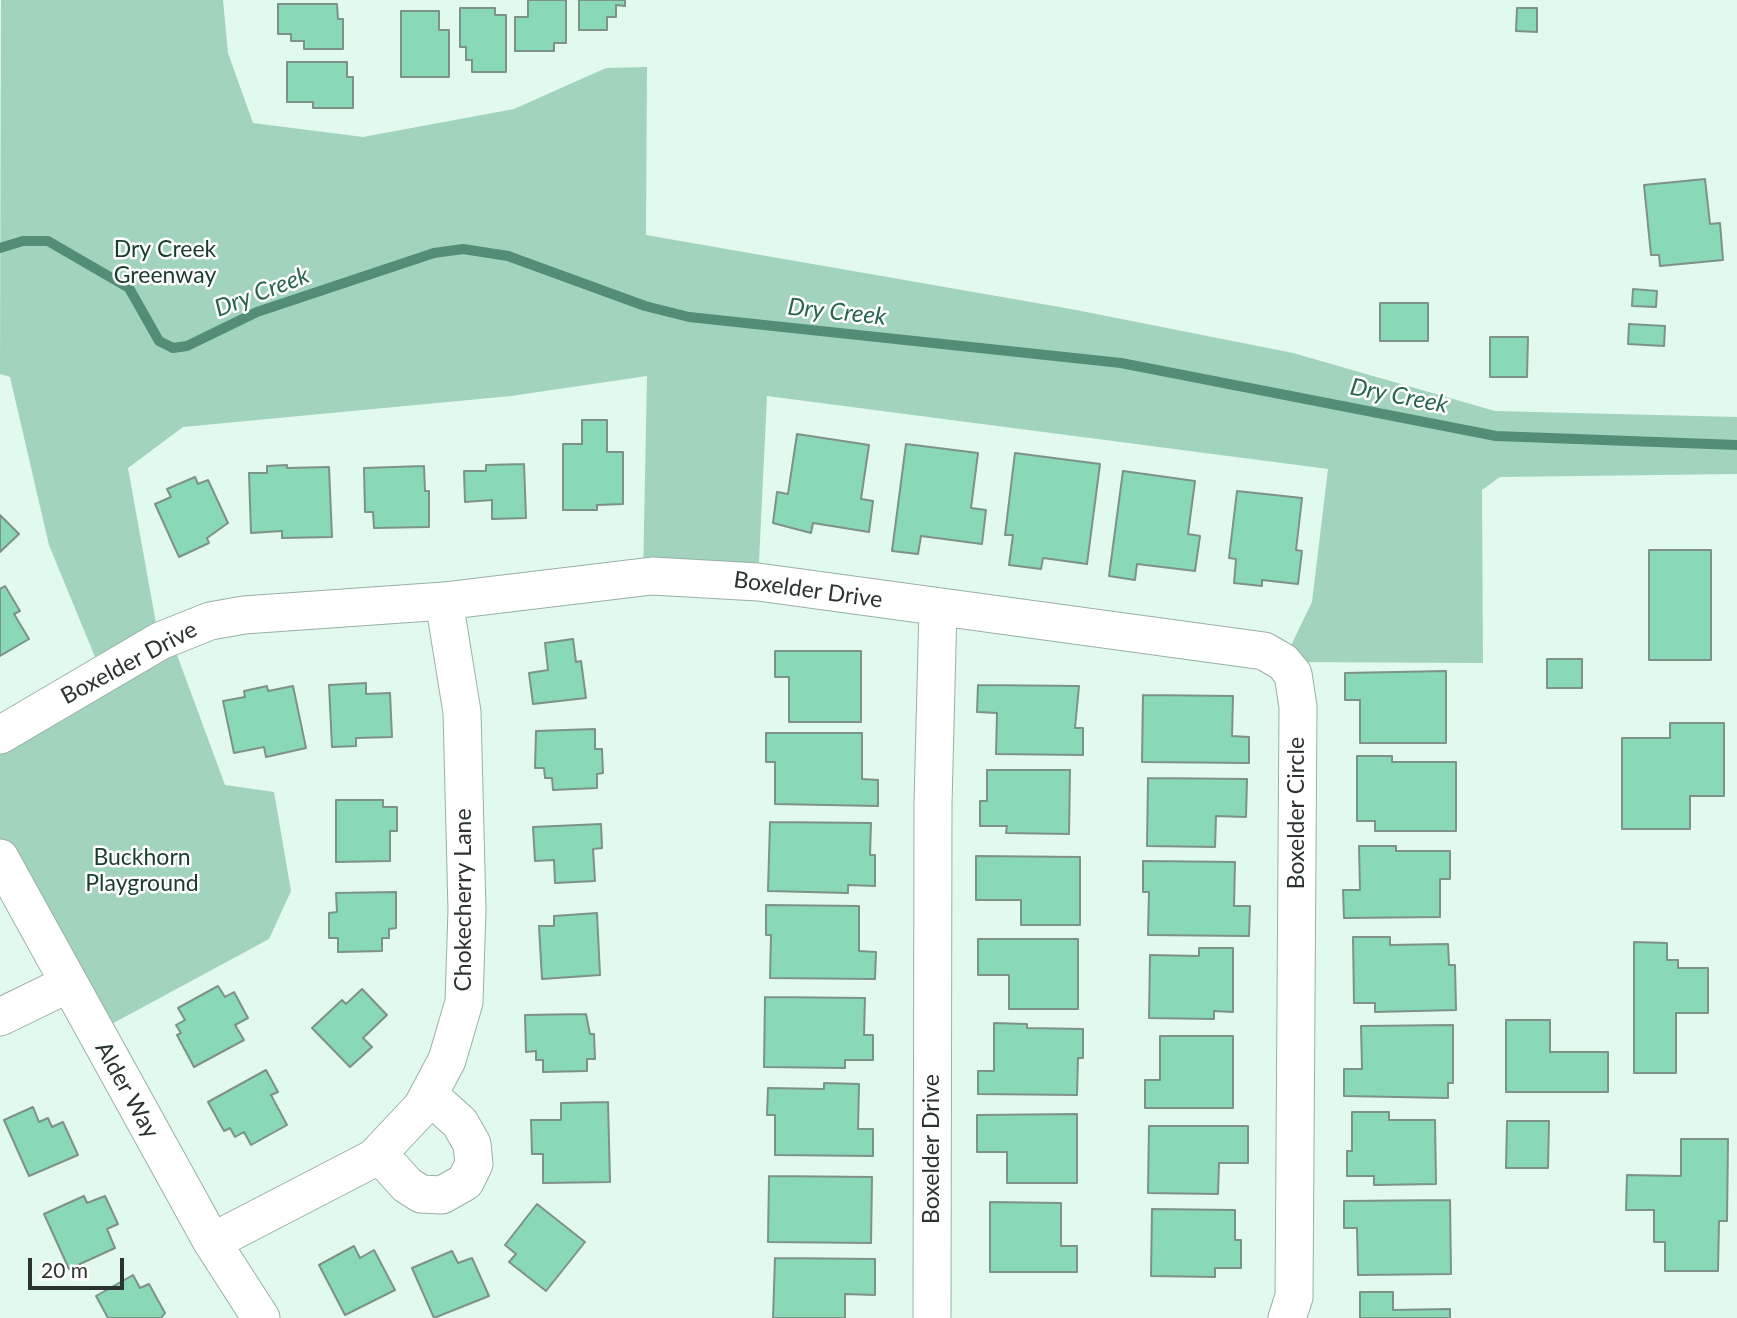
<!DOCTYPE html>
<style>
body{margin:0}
#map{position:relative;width:1737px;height:1318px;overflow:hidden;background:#e2f9ee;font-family:Lato,sans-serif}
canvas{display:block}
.scale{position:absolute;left:28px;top:1258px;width:96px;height:32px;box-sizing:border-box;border:4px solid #2a332f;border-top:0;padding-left:9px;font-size:21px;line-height:24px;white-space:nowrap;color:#2a332f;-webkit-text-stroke:5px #fff;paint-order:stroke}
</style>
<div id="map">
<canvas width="1737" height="1318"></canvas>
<div class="scale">20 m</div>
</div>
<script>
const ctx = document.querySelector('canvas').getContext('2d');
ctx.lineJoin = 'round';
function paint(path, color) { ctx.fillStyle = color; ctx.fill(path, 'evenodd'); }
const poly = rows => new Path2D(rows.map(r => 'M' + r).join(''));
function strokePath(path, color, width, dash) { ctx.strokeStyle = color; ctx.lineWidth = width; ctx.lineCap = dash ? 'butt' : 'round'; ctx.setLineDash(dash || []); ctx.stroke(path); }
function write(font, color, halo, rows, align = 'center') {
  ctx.font = font + ' Lato,sans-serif'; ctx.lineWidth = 5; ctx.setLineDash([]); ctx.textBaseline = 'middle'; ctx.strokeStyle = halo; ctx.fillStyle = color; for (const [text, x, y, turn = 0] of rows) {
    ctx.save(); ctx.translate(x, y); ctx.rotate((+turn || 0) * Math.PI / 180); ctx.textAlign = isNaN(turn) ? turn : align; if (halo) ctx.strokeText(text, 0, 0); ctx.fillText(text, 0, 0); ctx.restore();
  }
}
const green = poly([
 [1,0,223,0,228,53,253,123,363,137,514,109,606,68,647,67,646,235,1071,309,1293,353,1495,411,1737,417,1737,474,1500,477,1482,490,1483,663,1283,662,1312,602,1328,469,767,396,758,582,643,577,647,376,511,396,183,427,128,468,159,640,170,636,225,785,274,792,291,891,269,939,95,1033,0,858,0,735,102,674,49,545,10,377,0,374]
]);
const stream = poly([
 [0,248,23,241,48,241,129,288,159,341,173,348,187,346,257,312,434,253,463,249,508,256,645,306,689,317,1121,363,1496,436,1737,445]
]);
const building = poly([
 [528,0,566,0,566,43,554,43,554,51,515,51,515,17,528,17,528,0],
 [579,0,625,0,625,6,616,5,616,17,607,17,607,30,579,30,579,0],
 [278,4,337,4,338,19,343,19,343,49,304,49,304,41,291,41,291,34,278,34,278,4],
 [460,8,495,8,495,15,506,15,506,72,472,72,472,60,466,60,466,47,460,47,460,8],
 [1517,8,1537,8,1537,32,1516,31,1517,8],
 [401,11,439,11,439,30,449,30,449,77,401,77,401,11],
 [287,62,347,62,347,77,353,77,353,108,313,108,313,102,287,102,287,62],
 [1705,179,1710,224,1720,223,1723,260,1660,266,1659,255,1651,255,1644,185,1705,179],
 [1633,289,1657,291,1656,307,1632,306,1633,289],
 [1380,303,1428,303,1428,341,1380,341,1380,303],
 [1629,324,1665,326,1664,346,1628,344,1629,324],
 [1490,337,1528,337,1527,377,1490,377,1490,337],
 [582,420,607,420,607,452,623,452,623,504,597,505,597,510,563,510,563,444,582,444,582,420],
 [797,434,869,445,861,499,873,501,869,532,813,523,811,533,773,523,777,492,788,494,797,434],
 [906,444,978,453,971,508,986,510,982,544,921,536,918,554,892,551,906,444],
 [1015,453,1100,464,1087,564,1043,558,1041,569,1009,565,1013,535,1005,535,1015,453],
 [524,464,526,518,492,519,492,500,465,502,464,471,486,471,486,465,524,464],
 [287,465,287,468,329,467,332,537,282,538,282,531,251,533,249,473,267,473,267,466,287,465],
 [424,466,425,491,429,491,429,527,374,528,373,512,365,512,364,468,424,466],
 [1123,471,1195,481,1188,534,1200,536,1195,571,1137,564,1135,580,1109,576,1123,471],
 [195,477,198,484,208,480,228,523,207,538,209,543,179,557,155,504,171,497,167,489,195,477],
 [1237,491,1302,498,1296,550,1302,551,1298,584,1262,580,1262,586,1234,583,1236,559,1229,558,1237,491],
 [0,515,19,534,0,552,0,515],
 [1649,550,1711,550,1711,660,1649,660,1649,550],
 [5,586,20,611,14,614,29,639,0,656,0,589,5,586],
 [573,639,576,662,581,661,586,698,533,704,529,673,548,670,545,643,573,639],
 [775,651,861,651,861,722,789,722,789,677,775,677,775,651],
 [1547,659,1582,659,1582,688,1547,688,1547,659],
 [1446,671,1446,743,1360,743,1360,700,1345,700,1345,673,1446,671],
 [366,683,366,694,390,693,392,737,356,738,356,746,332,747,329,685,366,683],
 [978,685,1079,686,1075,728,1083,728,1083,755,996,754,997,713,977,712,978,685],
 [267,686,268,691,293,686,306,748,266,757,264,747,234,753,223,701,245,697,244,691,267,686],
 [1143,695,1233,696,1232,736,1249,737,1249,763,1142,762,1143,695],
 [1670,723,1724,723,1724,796,1690,796,1690,829,1622,829,1622,738,1670,738,1670,723],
 [595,729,595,749,602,749,603,773,597,774,597,788,553,790,552,778,545,778,544,768,535,768,536,731,595,729],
 [766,733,862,733,862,779,878,780,878,806,775,804,775,762,766,762,766,733],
 [1357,756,1392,756,1392,762,1456,762,1456,831,1375,831,1375,821,1357,821,1357,756],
 [987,770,1070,770,1069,834,1006,833,1007,826,980,826,980,801,987,801,987,770],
 [1148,778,1247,779,1246,817,1216,816,1215,847,1147,846,1148,778],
 [336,800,383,800,383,807,397,807,397,831,390,831,390,861,336,862,336,800],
 [770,822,871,823,870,855,875,855,875,886,848,885,848,893,768,891,770,822],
 [601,824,602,848,593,849,595,881,555,883,554,860,535,861,533,827,601,824],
 [1359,846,1396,846,1396,851,1450,851,1450,879,1440,879,1440,917,1344,918,1343,890,1360,890,1359,846],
 [976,856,1080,857,1080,925,1021,925,1021,900,976,900,976,856],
 [1143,861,1235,862,1234,906,1250,906,1249,936,1148,935,1149,892,1143,892,1143,861],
 [396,892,396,928,389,929,389,938,382,938,382,951,338,952,338,938,329,938,329,913,337,912,336,893,396,892],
 [766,905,859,906,859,951,876,952,875,979,770,978,771,935,766,935,766,905],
 [597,913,600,975,542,979,539,926,554,926,554,916,597,913],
 [1353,937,1390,937,1390,945,1448,944,1449,965,1455,965,1456,1010,1375,1012,1375,1003,1354,1003,1353,937],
 [978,939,1078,939,1078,1009,1009,1009,1009,975,978,975,978,939],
 [1634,942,1667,943,1667,960,1678,960,1678,968,1708,968,1708,1013,1676,1013,1676,1073,1634,1073,1634,942],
 [1199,948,1233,948,1233,1012,1214,1011,1214,1019,1149,1018,1150,955,1199,956,1199,948],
 [218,986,225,997,234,992,248,1018,235,1025,244,1040,194,1067,177,1035,181,1033,176,1025,185,1020,178,1008,218,986],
 [362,989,387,1015,363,1038,372,1047,350,1067,312,1028,342,1000,346,1004,362,989],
 [765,997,865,998,864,1035,873,1035,873,1060,845,1060,845,1068,764,1067,765,997],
 [586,1014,590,1034,594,1034,595,1059,587,1059,587,1071,543,1072,543,1060,536,1060,536,1051,526,1052,525,1015,586,1014],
 [1506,1020,1550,1020,1550,1052,1608,1052,1608,1092,1506,1092,1506,1020],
 [994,1023,1027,1024,1027,1028,1083,1029,1083,1058,1078,1058,1077,1095,978,1094,978,1071,994,1071,994,1023],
 [1453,1025,1453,1083,1448,1083,1448,1098,1344,1096,1344,1069,1362,1069,1361,1026,1453,1025],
 [1160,1036,1233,1036,1233,1108,1145,1108,1145,1080,1160,1080,1160,1036],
 [266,1070,278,1092,271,1095,287,1125,251,1145,244,1132,235,1137,230,1128,224,1131,208,1102,266,1070],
 [824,1083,859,1084,858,1129,873,1129,873,1156,775,1155,775,1115,767,1115,768,1088,824,1089,824,1083],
 [608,1102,610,1182,543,1183,543,1154,532,1154,531,1120,561,1120,561,1103,608,1102],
 [33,1107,39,1122,48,1118,52,1127,63,1122,78,1155,29,1176,4,1120,33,1107],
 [1352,1112,1389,1112,1389,1120,1435,1120,1436,1184,1374,1185,1374,1176,1347,1176,1347,1151,1352,1151,1352,1112],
 [1077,1114,1077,1183,1007,1183,1007,1152,977,1152,977,1115,1077,1114],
 [1507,1121,1549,1121,1548,1168,1506,1168,1507,1121],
 [1149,1126,1248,1126,1248,1163,1219,1163,1218,1194,1148,1193,1149,1126],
 [1681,1139,1728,1139,1727,1221,1719,1221,1718,1271,1665,1271,1665,1242,1654,1242,1654,1210,1626,1210,1627,1175,1681,1176,1681,1139],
 [769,1176,872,1177,871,1243,768,1242,769,1176],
 [84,1196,87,1203,105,1196,118,1224,107,1229,115,1248,69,1269,44,1214,84,1196],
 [1450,1200,1451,1274,1358,1275,1357,1228,1344,1228,1344,1201,1450,1200],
 [990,1202,1061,1203,1061,1246,1077,1246,1077,1272,990,1272,990,1202],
 [537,1204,585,1242,546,1291,509,1262,516,1254,505,1245,537,1204],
 [1152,1209,1235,1210,1235,1240,1241,1240,1241,1268,1215,1268,1215,1277,1151,1276,1152,1209],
 [354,1246,360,1258,374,1250,395,1290,345,1315,319,1265,354,1246],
 [452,1251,458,1263,472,1258,489,1296,434,1318,412,1268,452,1251],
 [775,1258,875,1259,875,1295,845,1294,845,1318,773,1318,775,1258],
 [133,1275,140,1288,149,1284,165,1313,161,1318,108,1318,96,1296,133,1275],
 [1360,1292,1393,1292,1393,1310,1450,1309,1450,1318,1360,1318,1360,1292]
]);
const minor = poly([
 [0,735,160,641,210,621,244,615,444,601,652,576,758,582,1264,651,1283,662,1293,674,1298,707,1294,1297,1287,1318],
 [0,858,212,1242,261,1318],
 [0,1017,68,984],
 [379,1154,407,1185,421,1194,442,1195,465,1182,474,1164,472,1144,460,1123,429,1095],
 [212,1242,374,1158,422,1107,447,1060,464,1002,467,910,462,712,444,601],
 [932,1318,933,804,938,608]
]);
const parkNames = [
 ["Dry Creek",165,250],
 ["Greenway",165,276],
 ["Buckhorn",142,858],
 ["Playground",142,884]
];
const streetNames = [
 ["Boxelder Drive",808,590,8],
 ["Boxelder Drive",129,663,-28],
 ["Boxelder Circle",1297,813,-90],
 ["Chokecherry Lane",464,900,-90],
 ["Alder Way",127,1090,61],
 ["Boxelder Drive",932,1149,-90]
];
const waterNames = [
 ["Dry Creek",262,292,-21],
 ["Dry Creek",837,312,6],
 ["Dry Creek",1399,396,11]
];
paint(green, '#a2d3bd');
strokePath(stream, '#538d75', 10);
paint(building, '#89d9b7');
strokePath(building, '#7d9288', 2);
strokePath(minor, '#9ab0a5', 39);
strokePath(minor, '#fff', 37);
write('23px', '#183c2e', '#fff', parkNames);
write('23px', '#2a332f', '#fff', streetNames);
write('italic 24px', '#28644d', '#fff', waterNames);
</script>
